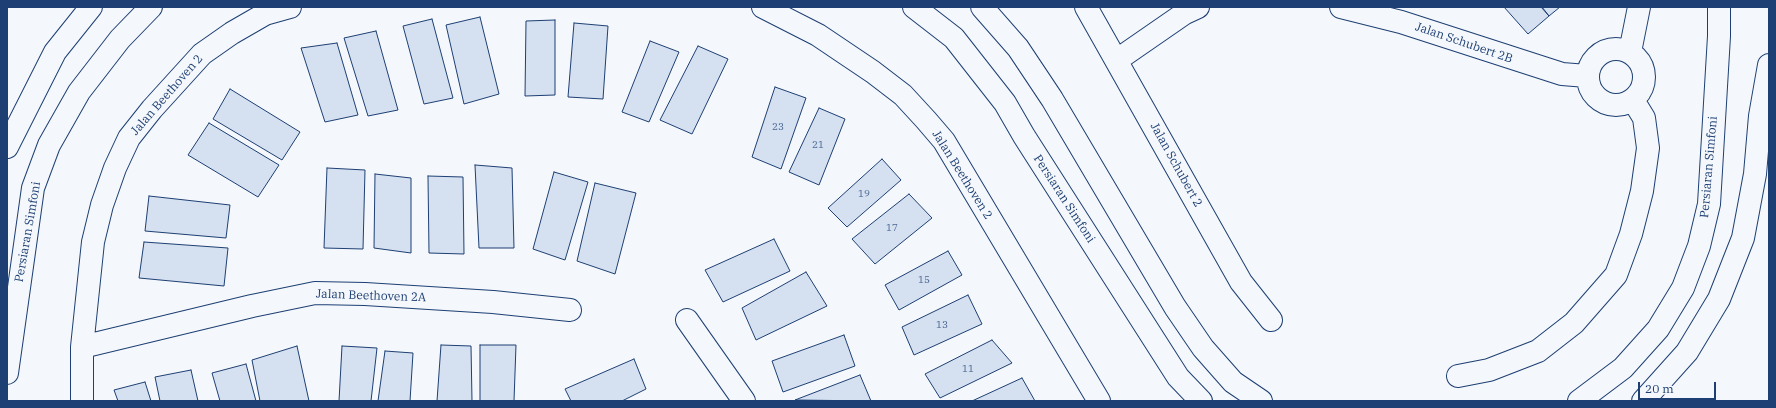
<!DOCTYPE html>
<style>
body{margin:0}
#map{position:relative;width:1776px;height:408px;overflow:hidden;background:#f4f7fb;font-family:"IBM Plex Serif",serif}
canvas{display:block}
.frame{position:absolute;inset:0;border:8px solid #1d3f73;pointer-events:none}
.scale{position:absolute;left:1638px;top:382px;width:78px;height:18px;box-sizing:border-box;border:2px solid #1d3f73;border-top:0;padding-left:5px;font-size:12px;line-height:14px;white-space:nowrap;color:#1d3f73;-webkit-text-stroke:3px #f4f7fb;paint-order:stroke}
</style>
<div id="map">
<canvas width="1776" height="408"></canvas>
<div class="frame"></div>
<div class="scale">20 m</div>
</div>
<script>
const ctx = document.querySelector('canvas').getContext('2d');
ctx.lineJoin = 'round';
function paint(path, color) { ctx.fillStyle = color; ctx.fill(path, 'evenodd'); }
const poly = rows => new Path2D(rows.map(r => 'M' + r).join(''));
function strokePath(path, color, width, dash) { ctx.strokeStyle = color; ctx.lineWidth = width; ctx.lineCap = dash ? 'butt' : 'round'; ctx.setLineDash(dash || []); ctx.stroke(path); }
function write(font, color, halo, rows, align = 'center') {
  ctx.font = font + ' "IBM Plex Serif",serif'; ctx.lineWidth = 3; ctx.setLineDash([]); ctx.textBaseline = 'middle'; ctx.strokeStyle = halo; ctx.fillStyle = color; for (const [text, x, y, turn = 0] of rows) {
    ctx.save(); ctx.translate(x, y); ctx.rotate((+turn || 0) * Math.PI / 180); ctx.textAlign = isNaN(turn) ? turn : align; if (halo) ctx.strokeText(text, 0, 0); ctx.fillText(text, 0, 0); ctx.restore();
  }
}
const building = poly([
 [1504,7,1541,7,1549,16,1528,34,1504,7],
 [1542,7,1560,7,1549,16,1542,7],
 [480,17,499,94,464,104,446,25,480,17],
 [432,19,453,98,424,104,403,26,432,19],
 [555,20,555,95,525,96,526,21,555,20],
 [574,23,608,26,603,99,568,97,574,23],
 [376,31,398,110,368,116,344,38,376,31],
 [650,41,679,52,649,122,622,112,650,41],
 [337,43,358,115,325,122,301,48,337,43],
 [698,46,728,59,692,134,660,120,698,46],
 [775,87,806,98,781,169,752,157,775,87],
 [230,89,300,132,282,160,213,119,230,89],
 [819,108,845,119,819,185,789,172,819,108],
 [209,123,279,165,258,197,188,155,209,123],
 [882,159,901,180,847,227,828,208,882,159],
 [475,165,512,168,514,248,479,248,475,165],
 [327,168,365,170,363,249,324,248,327,168],
 [554,172,588,182,565,260,533,249,554,172],
 [375,174,411,178,411,253,374,248,375,174],
 [428,176,463,177,464,254,429,253,428,176],
 [595,183,636,193,615,274,577,261,595,183],
 [909,194,932,218,875,264,852,239,909,194],
 [149,196,230,205,226,238,145,231,149,196],
 [774,239,790,271,723,302,705,270,774,239],
 [144,242,228,248,224,286,139,278,144,242],
 [948,251,962,275,899,310,885,285,948,251],
 [806,272,827,306,756,340,742,308,806,272],
 [968,295,982,324,914,355,902,327,968,295],
 [844,335,855,366,783,392,772,361,844,335],
 [992,340,1012,363,940,398,925,374,992,340],
 [441,345,471,346,472,401,437,401,441,345],
 [480,345,516,345,514,401,480,401,480,345],
 [297,346,309,401,260,401,252,360,297,346],
 [342,346,377,348,371,401,339,401,342,346],
 [385,351,413,353,410,401,378,401,385,351],
 [634,359,646,389,622,401,571,401,565,389,634,359],
 [246,364,256,401,220,401,212,373,246,364],
 [191,370,198,401,160,401,155,377,191,370],
 [860,375,871,401,795,400,860,375],
 [1022,378,1035,401,972,401,1022,378],
 [145,382,151,401,118,401,114,390,145,382]
]);
const minor = poly([
 [763,7,818,35,873,72,903,95,926,120,944,141,1099,401],
 [914,7,954,38,1005,103,1024,136,1178,377,1201,401],
 [982,7,1018,48,1052,99,1175,307,1203,348,1233,382,1261,401],
 [1086,7,1241,282,1271,320],
 [1341,7,1401,22,1562,74,1587,76],
 '1588 77a28 28 0 1 1 56 0a28 28 0 1 1-56 0Z',
 [1630,52,1639,7],
 [1117,60,1185,13,1198,7],
 [7,147,55,52,91,7],
 [687,320,744,401],
 [82,347,252,306,315,293,365,294,493,302,570,310],
 [7,373,33,188,49,145,79,92,120,39,151,7],
 [1458,376,1489,370,1538,351,1574,323,1616,275,1631,234,1642,191,1648,148,1644,118,1633,100],
 [82,401,82,347,93,242,102,205,115,168,129,138,152,109,202,54,232,33,265,14,290,7],
 [1579,401,1623,368,1658,329,1683,288,1699,246,1709,204,1719,36,1719,7],
 [1643,401,1687,352,1719,299,1743,238,1755,174,1760,116,1769,65]
]);
const numberNames = [
 ["23",778,127],
 ["21",818,145],
 ["19",864,194],
 ["17",892,228],
 ["15",924,280],
 ["13",942,325],
 ["11",968,369]
];
const streetNames = [
 ["Jalan Schubert 2B",1464,43,19],
 ["Jalan Beethoven 2",167,95,-49],
 ["Jalan Schubert 2",1176,165,61],
 ["Persiaran Simfoni",1709,167,-85],
 ["Jalan Beethoven 2",962,175,58],
 ["Persiaran Simfoni",1064,199,57],
 ["Persiaran Simfoni",28,232,-80],
 ["Jalan Beethoven 2A",371,296,2]
];
paint(building, '#d5e0f0');
strokePath(building, '#1d3f73', 1);
strokePath(minor, '#1d3f73', 24);
strokePath(minor, '#f4f7fb', 22);
write('10px', '#4b6792', null, numberNames);
write('12px', '#1d3f73', '#f4f7fb', streetNames);
</script>
